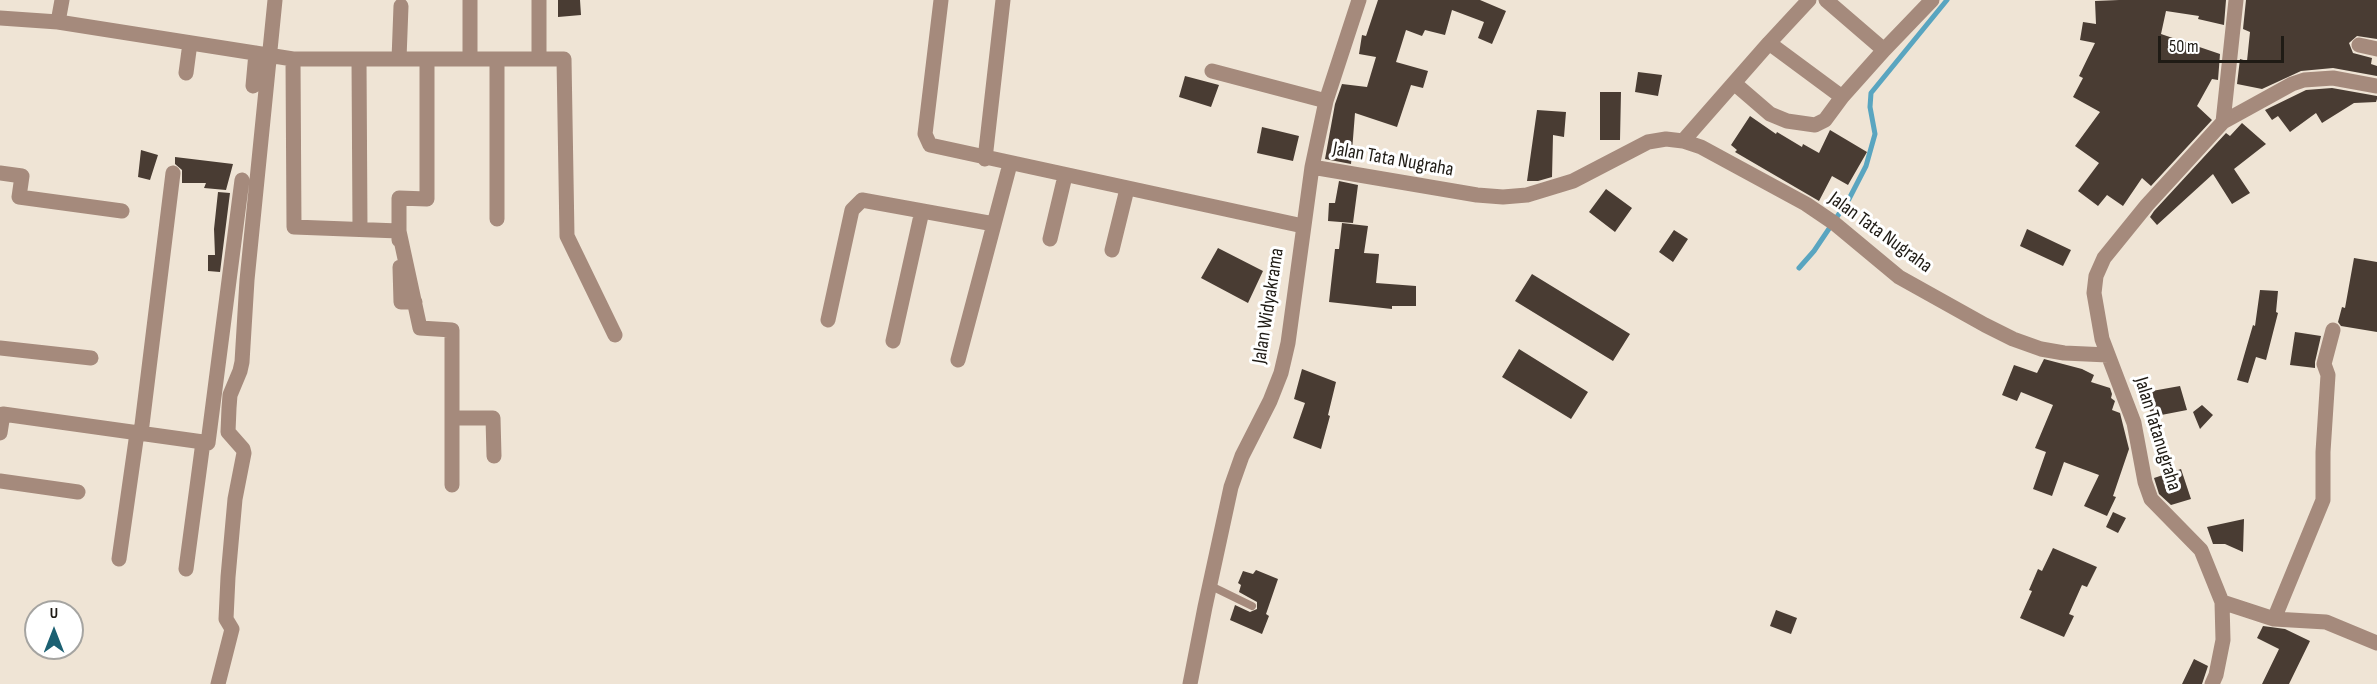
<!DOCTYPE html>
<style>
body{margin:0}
#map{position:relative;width:2377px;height:684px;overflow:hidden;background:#efe4d5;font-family:"Sofia Sans Condensed",sans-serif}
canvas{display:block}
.north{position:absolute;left:24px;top:600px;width:60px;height:60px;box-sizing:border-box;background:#fff;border:2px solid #a5a4a1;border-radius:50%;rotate:0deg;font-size:16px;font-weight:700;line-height:24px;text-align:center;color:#1f1b15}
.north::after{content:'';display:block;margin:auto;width:21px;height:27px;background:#1c6072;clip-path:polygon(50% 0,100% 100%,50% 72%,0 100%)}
.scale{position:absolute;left:2158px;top:36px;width:126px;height:27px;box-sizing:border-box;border:3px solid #1f1b15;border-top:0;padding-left:8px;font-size:18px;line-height:21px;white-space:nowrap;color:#1f1b15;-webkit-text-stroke:4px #fff;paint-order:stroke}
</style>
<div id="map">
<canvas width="2377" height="684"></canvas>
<div class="north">U</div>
<div class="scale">50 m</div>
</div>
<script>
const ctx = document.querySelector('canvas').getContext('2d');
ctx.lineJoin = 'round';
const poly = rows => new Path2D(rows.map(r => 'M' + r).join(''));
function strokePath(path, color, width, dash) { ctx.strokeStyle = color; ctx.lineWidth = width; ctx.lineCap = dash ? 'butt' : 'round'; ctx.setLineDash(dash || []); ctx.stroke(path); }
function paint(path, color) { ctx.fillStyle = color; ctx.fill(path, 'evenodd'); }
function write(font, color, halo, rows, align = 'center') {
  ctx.font = font + ' "Sofia Sans Condensed",sans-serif'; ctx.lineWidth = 6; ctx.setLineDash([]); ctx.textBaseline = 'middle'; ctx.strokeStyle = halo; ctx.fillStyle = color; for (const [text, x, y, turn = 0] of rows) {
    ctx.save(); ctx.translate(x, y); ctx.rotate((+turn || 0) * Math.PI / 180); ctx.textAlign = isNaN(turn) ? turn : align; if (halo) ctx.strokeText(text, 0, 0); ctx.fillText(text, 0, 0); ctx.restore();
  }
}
const stream = poly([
 [1799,268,1814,251,1849,199,1866,166,1875,134,1870,107,1871,93,1947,0]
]);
const building = poly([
 [558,0,580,0,581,15,558,17],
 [1378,0,1480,0,1506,11,1492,44,1478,38,1484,22,1452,10,1445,35,1425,30,1422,36,1406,30,1396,62,1428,71,1423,88,1411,85,1397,127,1355,113,1351,164,1325,159,1335,104,1342,84,1367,87,1376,57,1359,54,1362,35,1366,36],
 [2119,0,2226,0,2224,25,2198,19,2199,16,2166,11,2161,34,2220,54,2218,80,2212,79,2197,106,2212,120,2151,186,2142,178,2123,206,2107,195,2098,206,2078,191,2099,163,2075,146,2100,112,2073,97,2083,78,2079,76,2095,43,2080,40,2083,22,2096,24,2095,1],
 [2246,0,2377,0,2377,39,2357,36,2349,43,2353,53,2372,58,2371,64,2377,66,2377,76,2333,68,2301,71,2262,89,2237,84,2240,59,2247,61,2250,32,2243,29],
 [1638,72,1662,75,1658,96,1635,92],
 [1185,76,1219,85,1211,107,1179,97],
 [2332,88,2377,96,2377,99,2376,102,2354,103,2322,123,2316,113,2290,132,2278,116,2272,120,2265,110,2306,90],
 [1600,92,1621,92,1620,140,1600,140],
 [1537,110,1566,112,1564,137,1553,135,1552,177,1538,181,1527,181],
 [1750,116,1776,134,1777,132,1802,147,1803,144,1819,153,1830,130,1867,152,1848,185,1832,176,1819,201,1735,152,1737,150,1731,145],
 [2242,123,2266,144,2234,169,2250,193,2232,204,2213,174,2157,225,2150,217,2154,211,2226,133,2230,136],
 [1262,127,1299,136,1293,161,1257,153],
 [141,150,158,155,150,180,138,177],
 [175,157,233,164,226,190,204,188,206,183,182,183,182,170,175,164],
 [1339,181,1358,185,1353,223,1328,221,1329,203,1335,203],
 [1606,189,1632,208,1615,232,1589,212],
 [218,192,230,193,220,272,208,271,208,255,215,255,214,229],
 [1342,223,1368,226,1364,253,1379,254,1376,283,1416,286,1416,306,1392,306,1392,309,1329,302,1335,249,1339,249],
 [2027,229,2071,250,2063,266,2020,246],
 [1674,230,1688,239,1673,262,1659,252],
 [1218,248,1263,271,1248,303,1201,278],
 [2354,258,2377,262,2377,332,2341,326,2338,322,2342,307,2345,308],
 [1532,274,1630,334,1613,361,1515,301],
 [2260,290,2278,291,2276,312,2278,313,2266,360,2256,357,2248,383,2237,380,2253,325,2255,326],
 [2295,332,2321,336,2315,362,2315,368,2290,365],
 [1519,349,1588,392,1571,419,1502,377],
 [2044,359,2082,369,2094,375,2091,382,2110,388,2112,394,2111,398,2115,401,2112,410,2120,413,2129,449,2113,496,2116,497,2107,516,2084,506,2099,475,2080,468,2064,462,2052,496,2033,489,2046,452,2035,448,2053,405,2021,392,2017,401,2002,395,2014,365,2037,373],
 [1302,369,1336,382,1328,415,1330,416,1321,449,1293,438,1305,403,1294,399],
 [2180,386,2187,410,2151,417,2148,400,2153,399,2152,391],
 [2202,405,2213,415,2200,429,2193,412],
 [2181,469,2191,499,2171,505,2159,494,2154,478],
 [2113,512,2126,518,2118,533,2106,527],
 [2244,519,2243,552,2225,544,2213,544,2207,527],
 [2053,548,2097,567,2087,587,2082,585,2069,614,2074,616,2064,637,2020,618,2032,591,2029,590,2038,569,2042,571],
 [1256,570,1278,579,1266,614,1269,616,1262,634,1230,620,1235,605,1250,612,1257,609,1257,602,1239,592,1241,585,1238,583,1243,571,1253,574],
 [1776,610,1797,618,1791,634,1770,626],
 [2263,626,2285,629,2310,641,2289,684,2262,684,2279,649,2257,638],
 [2194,659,2208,666,2202,684,2182,684]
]);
const service = poly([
 [1209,585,1252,606]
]);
const minor = poly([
 [470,0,470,59],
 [941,0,925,134,930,145,1303,226],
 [1826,0,1884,50],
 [0,18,58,22,293,59],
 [58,22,62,0],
 [1769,43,1842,97],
 [2359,45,2377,49],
 [359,59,360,229],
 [399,59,401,6],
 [497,59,497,219],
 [539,59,539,0],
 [1212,71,1326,101],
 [186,73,190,43],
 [1734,83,1770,114,1787,121,1815,125,1825,120,1842,97,1884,50,1932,0],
 [253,86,256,53],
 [2223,122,2292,84,2304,80,2333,78,2377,86],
 [1683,141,1769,43,1809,0],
 [985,159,1003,0],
 [1312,167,1477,195,1503,197,1527,195,1573,181,1648,142,1666,139,1683,141,1701,147,1806,204,1834,223,1899,277,1985,325,2013,339,2041,349,2064,353,2108,355],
 [0,173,22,176,19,197,122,211],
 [1050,239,1065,176],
 [399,240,399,198,427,199,427,59],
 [1112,250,1127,189],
 [400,267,401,302,415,302],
 [828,320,852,210,862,200,994,224],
 [893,341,922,211],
 [0,348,91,358],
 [958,360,1010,164],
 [452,418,493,418,494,456],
 [0,433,3,414,203,442,186,569],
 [141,433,173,173],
 [203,442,208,443,242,180],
 [0,481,78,492],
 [452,485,452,330,420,328,399,231,294,227,293,59,564,59,567,236,615,335],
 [119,559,137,433],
 [2222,602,2274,619,2326,622,2377,643],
 [2274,619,2323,500,2323,452,2328,375,2324,364,2333,330],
 [218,684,232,629,226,619,228,577,235,499,244,453,243,449,228,432,229,408,230,395,240,371,242,362,247,280,275,0],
 [1190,684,1205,607,1231,487,1242,456,1270,401,1281,373,1288,343,1312,167,1326,101,1359,0],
 [2212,684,2216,675,2223,640,2222,602,2201,550,2151,499,2145,482,2134,423,2102,339,2094,293,2096,276,2104,258,2147,205,2223,122,2236,0]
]);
const streetNames = [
 ["Jalan Tata Nugraha",1393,160,10],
 ["Jalan Tata Nugraha",1880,233,36],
 ["Jalan Widyakrama",1269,306,-81],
 ["Jalan Tatanugraha",2157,434,73]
];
strokePath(stream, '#59a5c0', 5);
paint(building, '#493c33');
strokePath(service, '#a58a7c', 8);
strokePath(minor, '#a58a7c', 15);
write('20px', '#1f1b15', '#fff', streetNames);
</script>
